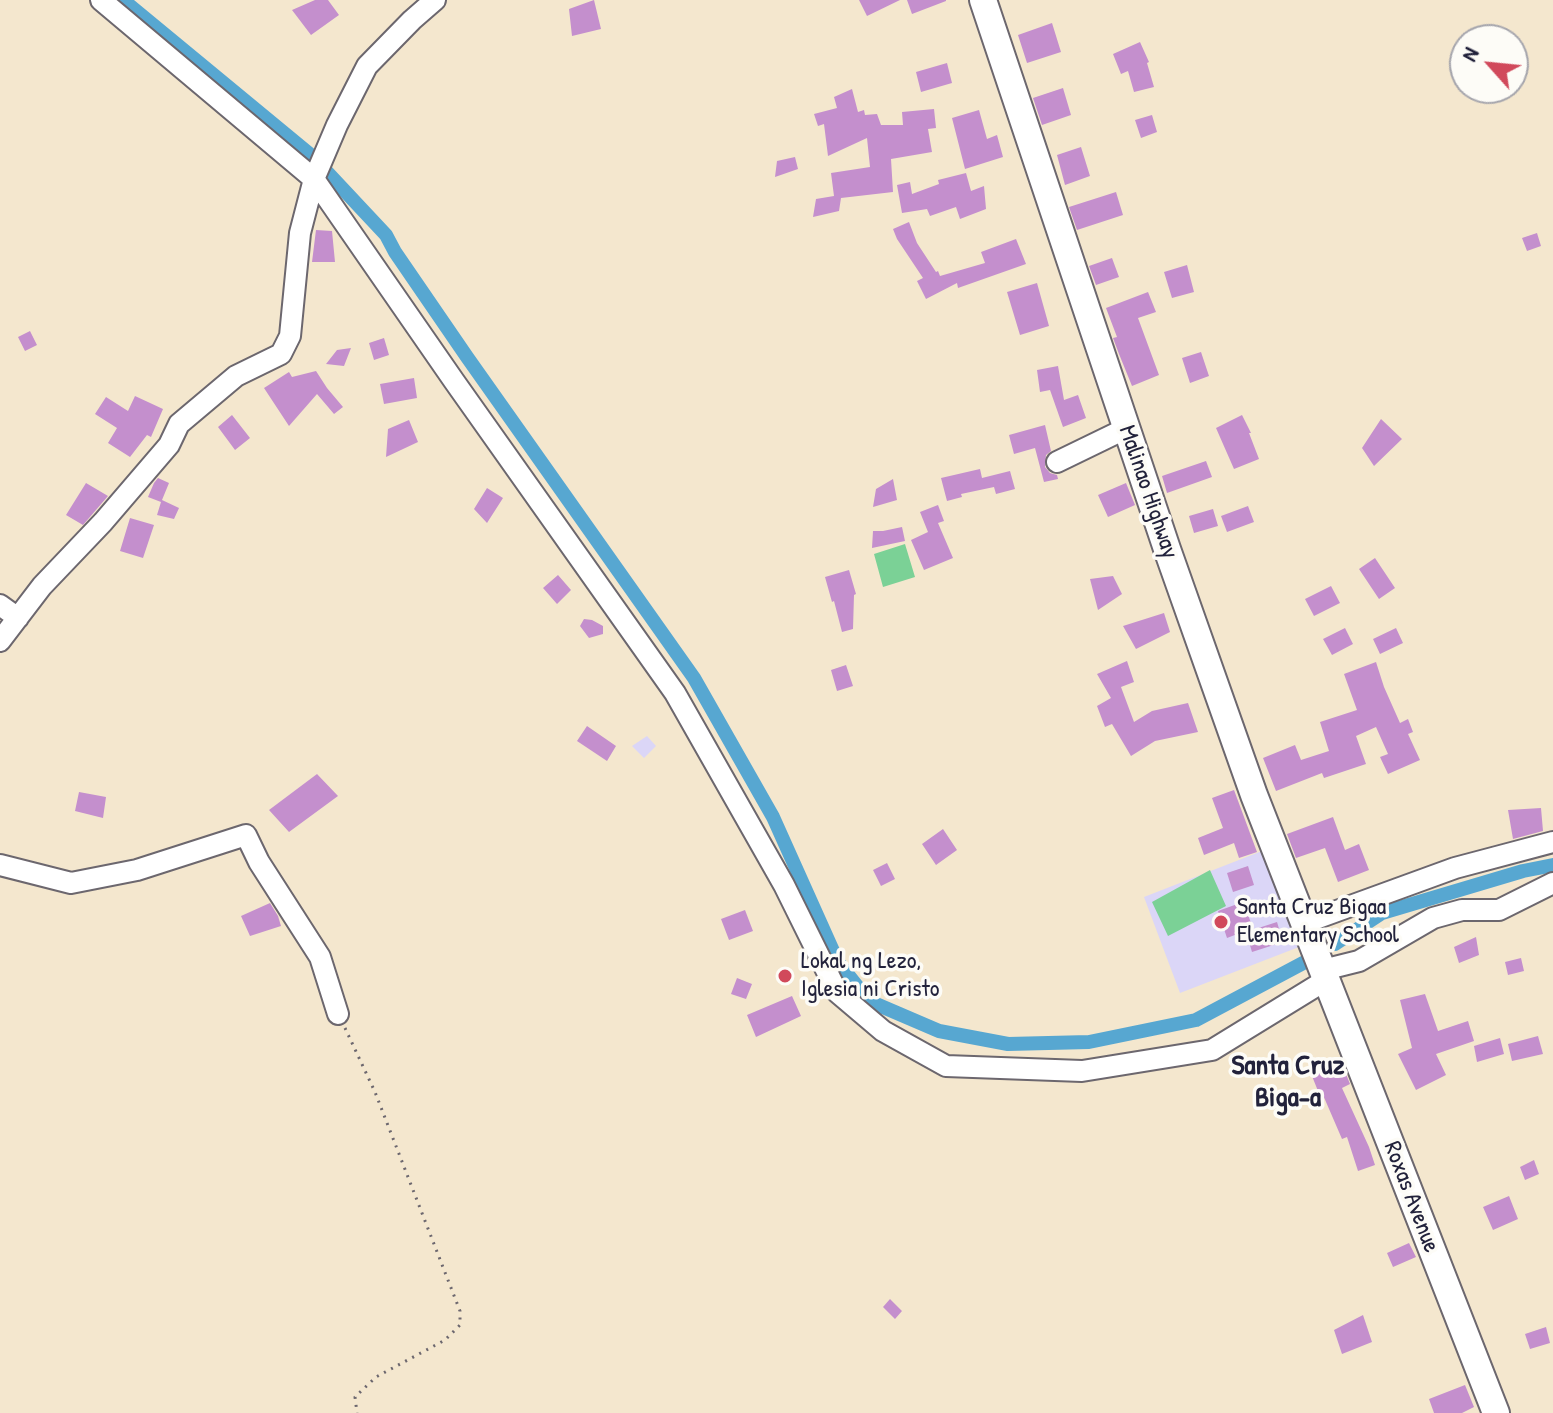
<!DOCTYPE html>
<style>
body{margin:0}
#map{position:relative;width:1553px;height:1413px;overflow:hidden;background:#f4e7ce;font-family:"Patrick Hand",sans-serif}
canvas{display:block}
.north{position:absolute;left:1449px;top:24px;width:80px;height:80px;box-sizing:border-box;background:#fdfcf7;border:2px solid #a5a5ac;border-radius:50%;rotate:297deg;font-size:22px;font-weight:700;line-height:32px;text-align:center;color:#22223b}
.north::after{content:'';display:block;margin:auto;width:28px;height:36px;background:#d1495b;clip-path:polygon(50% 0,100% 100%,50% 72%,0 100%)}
</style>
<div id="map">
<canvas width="1553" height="1413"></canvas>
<div class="north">N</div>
</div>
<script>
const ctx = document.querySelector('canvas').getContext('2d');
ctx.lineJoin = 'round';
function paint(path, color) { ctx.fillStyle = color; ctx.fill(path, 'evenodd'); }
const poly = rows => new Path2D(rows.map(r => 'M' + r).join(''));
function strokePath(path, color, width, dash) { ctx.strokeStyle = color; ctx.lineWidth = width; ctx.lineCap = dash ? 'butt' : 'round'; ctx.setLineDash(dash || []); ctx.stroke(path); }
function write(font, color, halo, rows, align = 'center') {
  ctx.font = font + ' "Patrick Hand",sans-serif'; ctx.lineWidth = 7; ctx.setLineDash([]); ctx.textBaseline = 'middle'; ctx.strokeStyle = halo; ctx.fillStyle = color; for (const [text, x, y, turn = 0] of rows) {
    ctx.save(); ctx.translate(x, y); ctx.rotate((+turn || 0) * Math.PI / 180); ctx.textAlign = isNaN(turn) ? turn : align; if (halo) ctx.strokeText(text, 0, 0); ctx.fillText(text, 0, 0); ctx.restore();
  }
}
const built = poly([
 [647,736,656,746,644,758,632,746],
 [1262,851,1299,947,1180,993,1144,897]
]);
const green = poly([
 [905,544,915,577,883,587,874,554],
 [1210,870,1226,906,1168,936,1152,902]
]);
const canal = poly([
 [123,0,313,157],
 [327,172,386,235,395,252,467,357,694,678,773,817,838,962,869,1001,939,1031,1008,1044,1089,1042,1196,1020,1305,962],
 [1335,944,1382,913,1523,871,1553,865]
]);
const building = poly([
 [315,0,328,0,339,15,311,35,292,10],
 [594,0,601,29,572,36,569,9],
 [859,0,900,0,867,16],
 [907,0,946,0,946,1,912,14],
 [1052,23,1061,52,1027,63,1018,35],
 [1140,42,1149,62,1147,63,1154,87,1134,92,1128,71,1121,74,1113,54],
 [947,63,952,83,921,92,916,72],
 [1063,88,1071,115,1042,125,1033,98],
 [852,89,858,112,864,110,865,115,877,114,881,125,903,125,902,112,934,109,936,128,928,129,932,152,891,159,893,192,841,198,839,211,813,217,816,199,834,196,831,173,870,167,867,138,828,156,824,124,818,126,814,114,837,108,834,97],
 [979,110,987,139,997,135,1003,157,965,169,952,118],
 [1152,115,1157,132,1141,138,1135,120],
 [1081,147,1090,176,1065,185,1057,155],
 [795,157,798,169,775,177,777,161],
 [966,173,971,191,984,186,986,209,960,219,956,207,930,216,927,209,902,213,897,185,910,182,912,194,939,184,938,180],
 [1116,192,1123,215,1077,230,1069,207],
 [909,222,917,243,936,272,938,271,940,276,985,263,981,252,1016,239,1026,264,958,288,957,283,926,299,917,281,923,278,897,239,893,229],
 [316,230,332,231,335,262,312,262],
 [1537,233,1541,246,1527,251,1522,238],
 [1112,258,1119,277,1096,285,1089,266],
 [1187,265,1194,292,1172,298,1164,272],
 [1037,283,1049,326,1020,335,1007,292],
 [1148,292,1156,312,1138,318,1159,375,1132,386,1119,354,1113,338,1117,337,1106,308],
 [30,331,37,345,25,351,18,337],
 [384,338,389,355,374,360,369,343],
 [351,348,344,366,326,364,337,350],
 [1201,352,1209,376,1190,383,1182,358],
 [1058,366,1064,400,1078,395,1086,418,1063,427,1050,390,1040,392,1037,370],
 [316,371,327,388,343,407,334,414,317,394,289,426,264,388,289,372,292,377],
 [414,378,417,398,384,404,380,384],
 [135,396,163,409,151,437,147,435,130,457,108,443,117,428,95,414,106,397,128,411],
 [232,415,250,438,235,450,218,427],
 [1242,415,1251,433,1249,433,1259,459,1234,469,1216,428],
 [1381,419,1402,439,1374,466,1362,448],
 [409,420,418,442,386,457,388,429],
 [1045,425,1051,451,1046,455,1045,467,1050,473,1057,475,1058,479,1044,482,1035,448,1014,454,1009,435],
 [1206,461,1212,477,1167,493,1162,476],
 [980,469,982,478,1010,471,1015,489,996,494,994,487,961,494,962,497,947,501,941,478],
 [158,478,169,483,162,500,179,508,174,519,157,515,161,502,148,497,154,483],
 [893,479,897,500,873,507,876,489],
 [86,483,108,496,83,525,66,515],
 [1126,483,1135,505,1108,517,1098,495],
 [487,488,503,498,487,523,474,509],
 [938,505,944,521,938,523,953,558,924,570,911,540,928,532,920,512],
 [1248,506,1254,522,1227,532,1221,516],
 [1213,509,1218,526,1194,533,1189,516],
 [130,518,154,525,143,558,120,551],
 [902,527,905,541,872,548,873,531,883,531],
 [1375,558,1395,588,1379,599,1359,569],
 [849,570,856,594,854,595,853,629,842,632,834,601,832,602,825,577],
 [558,575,571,590,557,604,543,588],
 [1113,576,1122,594,1098,610,1090,579],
 [1331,586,1340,603,1314,616,1305,599],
 [1164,613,1170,632,1136,649,1123,626],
 [584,619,592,620,603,626,603,634,589,638,580,626],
 [1345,628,1353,644,1332,655,1323,639],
 [1396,628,1403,643,1380,654,1373,639],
 [1127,661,1134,682,1121,687,1134,722,1152,711,1188,703,1198,732,1155,741,1131,756,1112,724,1105,727,1097,706,1111,698,1097,674],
 [1376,662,1384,687,1400,723,1408,719,1413,732,1408,734,1420,760,1388,774,1380,757,1388,754,1376,727,1356,736,1366,764,1324,778,1322,773,1276,791,1263,758,1295,745,1301,760,1329,751,1320,722,1357,710,1344,674],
 [846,665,853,686,837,691,831,670],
 [587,726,616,746,607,761,577,741],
 [317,774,338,796,289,832,269,810],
 [1234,790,1257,852,1239,858,1234,843,1204,855,1198,838,1223,828,1212,798],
 [79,792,106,797,103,818,75,811],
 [1541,808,1543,831,1513,839,1508,810],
 [1333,817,1345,850,1359,844,1369,870,1338,882,1325,848,1296,858,1287,834],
 [943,829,957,850,936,865,922,844],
 [887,863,895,879,881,886,873,870],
 [1248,866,1254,885,1233,892,1227,873],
 [1243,902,1253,928,1227,938,1218,911],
 [270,903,278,916,281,926,250,936,241,916],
 [745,910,753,931,729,940,721,919],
 [1277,922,1283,942,1252,952,1246,932],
 [1476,937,1479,955,1459,963,1454,947],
 [1521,958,1524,971,1508,975,1505,962],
 [737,978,752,984,746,999,731,994],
 [1425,994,1438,1031,1468,1021,1474,1041,1436,1054,1446,1075,1416,1090,1398,1054,1412,1048,1400,1000],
 [792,996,801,1016,756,1037,747,1015],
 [1538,1036,1543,1054,1512,1061,1508,1044],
 [1500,1038,1504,1054,1477,1062,1474,1046],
 [1342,1064,1350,1084,1342,1088,1369,1147,1375,1165,1358,1171,1347,1137,1342,1139,1323,1095,1320,1096,1312,1076],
 [1534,1160,1539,1174,1525,1180,1520,1167],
 [1509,1196,1518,1219,1493,1230,1483,1207],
 [1409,1243,1416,1257,1393,1267,1387,1253],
 [890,1299,902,1311,895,1319,883,1307],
 [1363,1315,1372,1342,1342,1354,1334,1330],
 [1546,1327,1550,1343,1530,1349,1525,1334],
 [1465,1385,1474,1407,1462,1413,1434,1413,1429,1399]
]);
const path = poly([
 [345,1028,375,1092,460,1311,460,1325,445,1340,376,1377,355,1397,357,1413]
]);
const minor = poly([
 [101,0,314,179,454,381,675,693,784,885,837,992,883,1031,946,1066,1082,1071,1212,1050,1326,980],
 [1057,462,1127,428],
 [0,605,18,618],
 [0,641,42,586,103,522,169,445,179,424,236,376,281,354,290,336,300,233,314,179,337,125,367,66,412,20,435,0],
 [0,865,71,883,137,870,246,835,259,862,320,957,338,1014],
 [1304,923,1455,868,1553,842],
 [1323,970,1359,961,1433,918,1462,910,1499,910,1553,883]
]);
const major = poly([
 [983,0,1167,549,1254,795,1496,1413]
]);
const markers = [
 [1221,922,8,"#d1495b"],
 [785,976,8,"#d1495b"]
];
const streetNames = [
 ["Malinao Highway",1148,492,71],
 ["Roxas Avenue",1411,1197,69]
];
const poiNames = [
 ["Santa Cruz Bigaa",1237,908],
 ["Elementary School",1237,936],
 ["Lokal ng Lezo,",801,962],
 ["Iglesia ni Cristo",801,990]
];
const quarterNames = [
 ["Santa Cruz",1288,1067],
 ["Biga-a",1288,1099]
];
paint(built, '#dbd6f7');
paint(green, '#7bd196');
strokePath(canal, '#57a7d1', 14);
paint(building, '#c48fcd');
strokePath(minor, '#6c676e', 24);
strokePath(major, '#6c676e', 30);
strokePath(path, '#6c676e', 3, [2, 6]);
strokePath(minor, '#fff', 20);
strokePath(major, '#fff', 26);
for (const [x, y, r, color] of markers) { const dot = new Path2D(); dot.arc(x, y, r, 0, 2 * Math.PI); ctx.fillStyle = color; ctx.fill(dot); strokePath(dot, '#fdfcf7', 3); }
write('24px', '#22223b', '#fdfcf7', streetNames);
write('24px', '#22223b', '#fdfcf7', poiNames, 'left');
write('bold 28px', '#22223b', '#fdfcf7', quarterNames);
</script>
